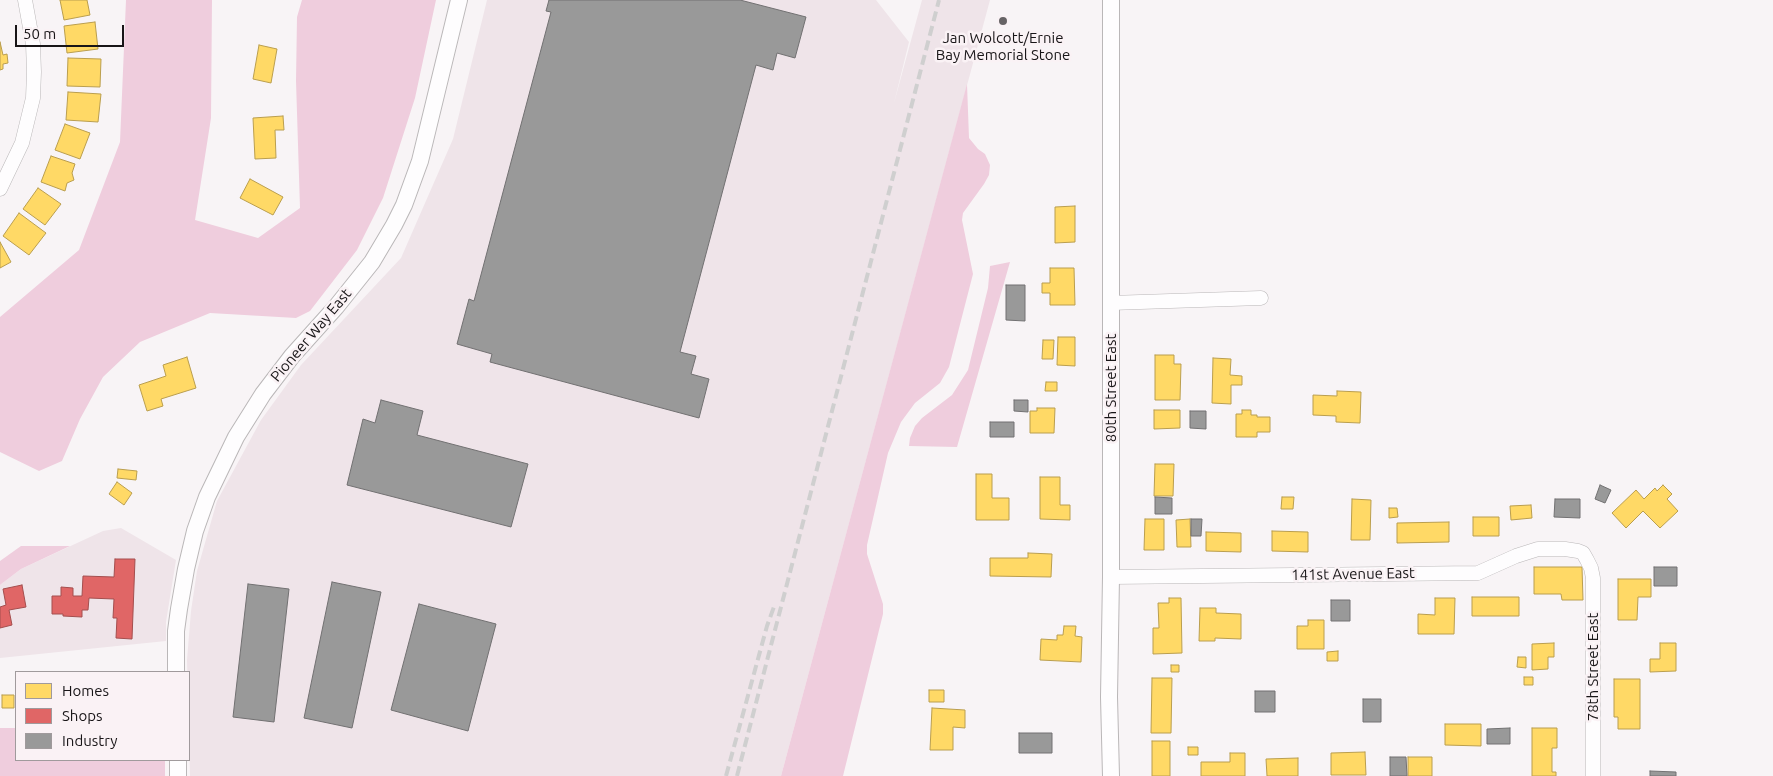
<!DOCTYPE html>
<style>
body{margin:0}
#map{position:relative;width:1773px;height:776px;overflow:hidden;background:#f8f4f6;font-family:Ubuntu,sans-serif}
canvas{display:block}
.legend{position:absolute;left:15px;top:671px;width:175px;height:90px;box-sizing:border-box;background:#faf2f5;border:1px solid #a09a9c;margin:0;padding:6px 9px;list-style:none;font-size:15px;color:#181517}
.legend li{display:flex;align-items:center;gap:10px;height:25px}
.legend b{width:25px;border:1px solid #a09a9c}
.scale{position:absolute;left:15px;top:25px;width:109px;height:22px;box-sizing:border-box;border:2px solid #181517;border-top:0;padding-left:6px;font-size:15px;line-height:18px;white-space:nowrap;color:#181517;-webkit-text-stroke:4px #faf2f5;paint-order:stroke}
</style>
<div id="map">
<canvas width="1773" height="776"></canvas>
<ul class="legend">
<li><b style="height:14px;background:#ffd966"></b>Homes</li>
<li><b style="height:14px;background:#e06666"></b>Shops</li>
<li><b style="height:14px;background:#999"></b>Industry</li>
</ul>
<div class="scale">50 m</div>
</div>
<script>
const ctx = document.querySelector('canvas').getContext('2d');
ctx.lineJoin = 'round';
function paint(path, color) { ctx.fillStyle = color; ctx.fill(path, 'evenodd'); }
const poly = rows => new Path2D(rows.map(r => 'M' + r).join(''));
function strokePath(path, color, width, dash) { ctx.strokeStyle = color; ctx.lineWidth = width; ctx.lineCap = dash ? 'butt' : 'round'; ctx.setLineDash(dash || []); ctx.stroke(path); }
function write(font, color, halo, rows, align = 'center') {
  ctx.font = font + ' Ubuntu,sans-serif'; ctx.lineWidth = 5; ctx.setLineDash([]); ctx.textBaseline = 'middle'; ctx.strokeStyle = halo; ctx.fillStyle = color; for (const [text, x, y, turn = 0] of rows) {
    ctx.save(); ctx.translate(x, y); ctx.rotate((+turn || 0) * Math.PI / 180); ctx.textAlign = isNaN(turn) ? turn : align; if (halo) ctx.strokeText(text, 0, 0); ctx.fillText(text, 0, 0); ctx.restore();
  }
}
const built = poly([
 [487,0,876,0,909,42,894,103,922,0,990,0,781,776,190,776,187,660,191,611,197,571,217,501,261,420,301,365,401,258,453,139],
 [121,528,176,560,166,622,166,641,0,658,0,585,21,569,103,531]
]);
const green = poly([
 [126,0,212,0,211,118,195,220,258,238,300,208,296,81,297,17,302,0,436,0,415,98,383,198,357,250,310,311,296,318,210,313,140,342,103,377,80,419,62,461,39,471,0,452,0,317,79,250,120,142],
 [967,84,969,138,978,149,985,154,990,165,989,175,984,184,963,213,962,220,973,274,949,367,940,383,915,403,901,422,888,453,867,545,867,554,883,604,883,614,843,776,781,776],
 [1010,262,957,447,909,446,910,438,915,426,922,418,952,395,968,370,988,288,990,266],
 [21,546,70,546,21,569,0,585,0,561],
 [0,728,16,728,16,760,165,760,165,776,0,776]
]);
const homes = poly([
 [60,0,87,0,90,15,64,20,60,0],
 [95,22,98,49,67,53,64,26,95,22],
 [0,42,3,55,7,54,8,63,3,64,3,69,0,70,0,42],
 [259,45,277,49,271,83,253,79,259,45],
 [68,58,101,59,100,87,67,86,68,58],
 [68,92,101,94,98,122,66,120,68,92],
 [283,116,284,130,275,130,276,158,255,159,253,118,283,116],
 [65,124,90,133,80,159,55,150,65,124],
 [51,156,75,164,72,173,74,180,67,183,65,191,41,182,51,156],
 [250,179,283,197,273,215,240,198,250,179],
 [38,188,61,204,45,225,23,209,38,188],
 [1075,206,1075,242,1055,243,1055,207,1075,206],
 [19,213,46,233,29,255,3,236,19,213],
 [0,242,11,262,0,268,0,242],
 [1050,268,1074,268,1075,305,1050,305,1050,293,1042,293,1042,283,1050,283,1050,268],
 [1058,337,1075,337,1075,366,1057,365,1058,337],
 [1043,340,1054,340,1053,359,1042,359,1043,340],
 [1155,355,1174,355,1174,364,1181,364,1180,400,1155,400,1155,355],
 [187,357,196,388,161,399,163,406,147,411,139,385,166,376,163,365,187,357],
 [1213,358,1231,359,1230,375,1242,376,1242,385,1231,385,1231,404,1212,403,1213,358],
 [1046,382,1057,382,1057,391,1045,391,1046,382],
 [1337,391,1361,392,1360,423,1336,422,1336,416,1313,415,1313,395,1337,396,1337,391],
 [1037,408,1055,408,1054,433,1030,433,1030,411,1037,411,1037,408],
 [1154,410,1180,410,1180,428,1154,429,1154,410],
 [1242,410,1251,410,1251,415,1257,415,1257,417,1270,417,1270,432,1257,432,1257,437,1236,437,1236,414,1242,414,1242,410],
 [1155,464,1174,464,1173,496,1154,496,1155,464],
 [118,469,137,471,136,480,117,478,118,469],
 [976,474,992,474,992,498,1009,498,1009,520,976,520,976,474],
 [1040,477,1060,477,1060,505,1070,505,1070,520,1040,519,1040,477],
 [117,482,132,493,124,505,109,494,117,482],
 [1663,485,1672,494,1667,499,1678,511,1660,528,1643,511,1626,528,1612,513,1636,490,1644,499,1655,488,1657,491,1663,485],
 [1282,497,1294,497,1293,509,1281,509,1282,497],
 [1352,499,1371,500,1370,540,1351,540,1352,499],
 [1531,505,1532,518,1511,520,1510,506,1531,505],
 [1389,508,1397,508,1398,517,1389,518,1389,508],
 [1473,517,1499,517,1499,536,1473,536,1473,517],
 [1145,519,1164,519,1164,550,1144,550,1145,519],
 [1190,519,1191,547,1177,547,1176,520,1190,519],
 [1449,522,1449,542,1397,543,1397,523,1449,522],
 [1272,531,1308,532,1308,552,1272,551,1272,531],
 [1206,532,1241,533,1241,552,1206,551,1206,532],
 [1028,553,1052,554,1051,577,990,576,990,558,1028,558,1028,553],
 [1534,567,1582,567,1583,600,1562,600,1561,594,1534,594,1534,567],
 [1618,579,1651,579,1651,597,1638,597,1637,620,1618,620,1618,579],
 [1472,597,1519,597,1519,616,1472,616,1472,597],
 [1169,598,1181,598,1182,653,1153,654,1153,628,1159,628,1158,603,1169,603,1169,598],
 [1435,598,1455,598,1454,634,1418,634,1418,614,1435,615,1435,598],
 [1200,608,1216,608,1216,613,1241,614,1241,639,1215,638,1215,641,1199,641,1200,608],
 [1308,620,1324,620,1324,649,1297,649,1297,626,1308,626,1308,620],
 [1064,626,1076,626,1075,636,1082,637,1081,662,1040,660,1041,639,1057,640,1057,635,1063,635,1064,626],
 [1554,643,1554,657,1548,657,1548,669,1532,670,1532,644,1554,643],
 [1660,643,1676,643,1676,671,1650,672,1650,659,1660,659,1660,643],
 [1338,651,1338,661,1327,661,1327,652,1338,651],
 [1518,657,1526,657,1526,668,1517,667,1518,657],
 [1171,665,1179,665,1179,672,1171,672,1171,665],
 [1524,677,1533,677,1533,685,1524,685,1524,677],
 [1152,678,1172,678,1171,733,1151,733,1152,678],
 [1614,679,1640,679,1640,729,1618,729,1618,717,1614,717,1614,679],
 [929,690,944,690,944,702,929,702,929,690],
 [2,695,14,695,14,708,2,708,2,695],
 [932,708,965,710,965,728,953,727,953,750,930,750,932,708],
 [1445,724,1481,724,1481,746,1445,745,1445,724],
 [1532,728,1557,728,1557,748,1552,748,1552,772,1556,772,1556,776,1532,776,1532,728],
 [1152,741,1170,741,1170,776,1152,776,1152,741],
 [1188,747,1198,747,1198,755,1188,755,1188,747],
 [1365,752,1366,775,1331,775,1331,753,1365,752],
 [1230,753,1245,753,1245,776,1201,776,1201,762,1230,762,1230,753],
 [1408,757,1432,757,1432,776,1408,776,1408,757],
 [1298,758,1298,776,1267,776,1266,759,1298,758]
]);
const shops = poly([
 [115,559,135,559,132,639,116,638,117,618,113,618,114,599,89,598,88,610,82,610,82,617,63,616,63,614,52,614,52,596,61,596,61,587,73,588,73,596,82,596,83,576,114,577,115,559],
 [22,585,26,607,9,610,12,625,0,628,0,607,6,605,3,589,22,585]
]);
const industry = poly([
 [549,0,740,0,806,17,795,58,777,53,773,70,756,65,680,352,696,356,691,374,709,379,699,418,490,362,492,354,457,344,469,299,474,301,551,12,546,11,549,0],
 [1006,285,1025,285,1025,321,1006,320,1006,285],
 [381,400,423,411,417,435,528,464,511,527,347,485,363,419,375,423,381,400],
 [1014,400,1028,400,1028,412,1014,411,1014,400],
 [1190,411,1206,411,1206,429,1190,428,1190,411],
 [990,422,1014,422,1014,437,990,437,990,422],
 [1600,485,1611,490,1605,503,1595,499,1600,485],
 [1155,497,1172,498,1172,514,1155,514,1155,497],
 [1555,499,1580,499,1580,518,1554,517,1555,499],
 [1191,519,1202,519,1201,536,1191,536,1191,519],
 [1654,567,1677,567,1677,586,1654,586,1654,567],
 [332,582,381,592,352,728,304,718,332,582],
 [248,584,289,589,274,722,233,717,248,584],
 [1331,600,1350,600,1350,621,1331,621,1331,600],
 [419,604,496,624,468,731,391,710,419,604],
 [1255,691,1275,691,1275,712,1255,712,1255,691],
 [1363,699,1381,699,1381,722,1363,722,1363,699],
 [1510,728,1510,744,1487,744,1487,729,1510,728],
 [1019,733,1052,733,1052,753,1019,753,1019,733],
 [1390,757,1406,757,1407,776,1390,776,1390,757],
 [1650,771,1676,772,1676,776,1650,776,1650,771]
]);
const minor = poly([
 [0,189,22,143,33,98,34,72,33,44,25,0],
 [1110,303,1261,298],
 [1111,577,1478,573,1516,556,1538,549,1565,549,1578,551,1583,553,1587,560,1591,568,1593,578,1593,776]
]);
const tertiary = poly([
 [176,672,176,631,179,609,186,569,195,531,207,497,236,437,263,394,292,356,336,307,372,262,394,225,404,205,420,161,459,0],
 [178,760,178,776],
 [1111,776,1109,697,1111,577,1111,0]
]);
const rail = poly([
 [726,776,767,626,775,604],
 [737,776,939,0]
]);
const markers = [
 [1003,21,5,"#666365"]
];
const poiNames = [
 ["Jan Wolcott/Ernie",1003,38],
 ["Bay Memorial Stone",1003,55]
];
const streetNames = [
 ["Pioneer Way East",311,335,-50],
 ["80th Street East",1111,388,-90],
 ["141st Avenue East",1353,574,-1],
 ["78th Street East",1593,667,-90]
];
paint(built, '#efe4e9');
paint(green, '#efcddd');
paint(homes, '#ffd966');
strokePath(homes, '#ba9e4e', 1);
paint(shops, '#e06666');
strokePath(shops, '#a44e4e', 1);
paint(industry, '#999');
strokePath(industry, '#727172', 1);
strokePath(minor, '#bab7b8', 15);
strokePath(tertiary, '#bab7b8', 18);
strokePath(minor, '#fefdfe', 14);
strokePath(tertiary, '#fefdfe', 16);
strokePath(rail, '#cfcfcf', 4, [10, 5]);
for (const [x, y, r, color] of markers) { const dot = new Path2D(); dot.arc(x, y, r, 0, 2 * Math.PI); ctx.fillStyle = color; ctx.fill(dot); strokePath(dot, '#faf2f5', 2); }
write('15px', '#181517', '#faf2f5', poiNames);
write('15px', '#181517', '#faf2f5', streetNames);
</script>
